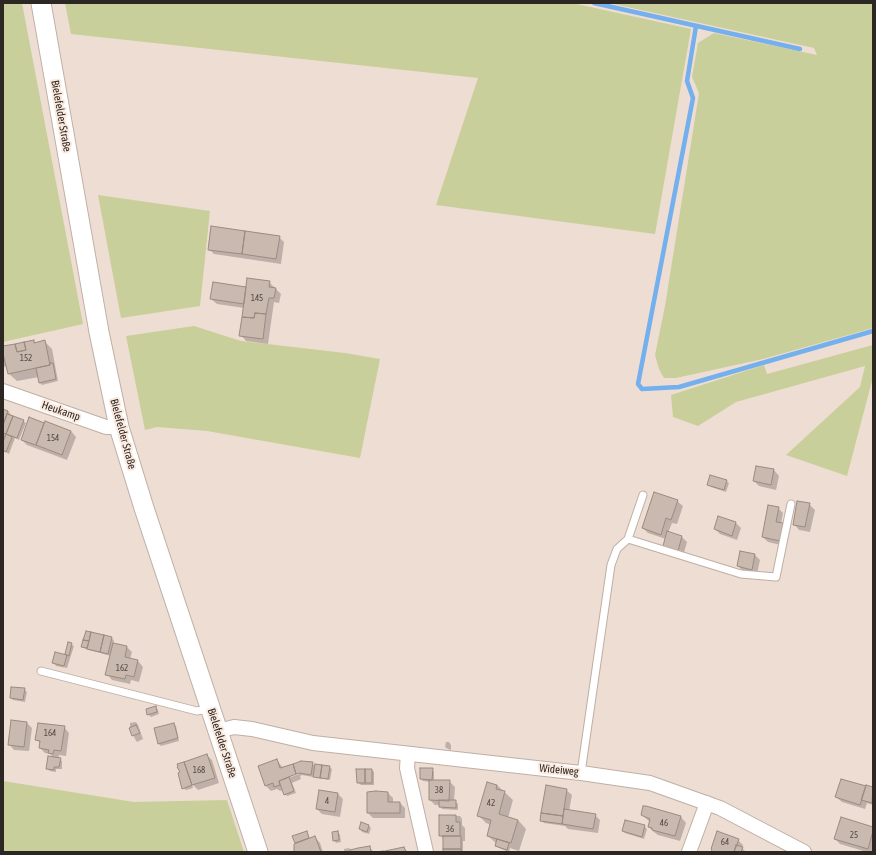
<!DOCTYPE html>
<meta charset="utf-8">
<style>
body{margin:0}
#map{position:relative;width:876px;height:855px;overflow:hidden;background:#eeddd2;font-family:"Asap Condensed",sans-serif}
canvas{display:block}
.frame{position:absolute;inset:0;border:4px solid #2d2723;pointer-events:none}
</style>
<div id="map">
<canvas width="876" height="855"></canvas>
<div class="frame"></div>
</div>
<script>
const ctx = document.querySelector('canvas').getContext('2d');
ctx.lineJoin = 'round';
function paint(path, color) { ctx.fillStyle = color; ctx.fill(path, 'evenodd'); }
const poly = rows => new Path2D(rows.map(r => 'M' + r).join(''));
function strokePath(path, color, width, dash) { ctx.strokeStyle = color; ctx.lineWidth = width; ctx.lineCap = dash ? 'butt' : 'round'; ctx.setLineDash(dash || []); ctx.stroke(path); }
function write(font, color, halo, rows, align = 'center') {
  ctx.font = font + ' "Asap Condensed",sans-serif'; ctx.lineWidth = 4; ctx.setLineDash([]); ctx.textBaseline = 'middle'; ctx.strokeStyle = halo; ctx.fillStyle = color; for (const [text, x, y, turn = 0] of rows) {
    ctx.save(); ctx.translate(x, y); ctx.rotate((+turn || 0) * Math.PI / 180); ctx.textAlign = isNaN(turn) ? turn : align; if (halo) ctx.strokeText(text, 0, 0); ctx.fillText(text, 0, 0); ctx.restore();
  }
}
const green = poly([
 [3,3,22,3,83,324,3,342],
 [65,3,572,3,691,29,655,234,436,205,478,78,71,34],
 [609,3,873,3,873,328,763,359,676,378,664,378,659,369,655,355,665,306,699,93,692,77,698,43,714,33,817,55,814,48],
 [98,195,210,211,200,306,121,318],
 [194,326,241,341,345,353,380,359,360,458,207,431,157,427,145,430,126,336],
 [873,345,873,377,847,476,786,455,860,387,865,366,736,402,698,426,673,417,671,395,764,365,767,374],
 [3,781,134,802,227,800,244,852,3,852]
]);
const shadow = poly([
 [279,237,284,242,281,264,214,254,209,249],
 [269,282,281,294,279,303,274,302,268,344,246,341,241,335,244,308,217,304,211,299],
 [33,341,35,343,44,341,52,349,58,381,42,385,40,383,39,377,17,381,8,373,7,366,3,367,3,347],
 [3,410,8,411,13,417,23,421,26,423,19,440,15,438,9,454,3,451],
 [30,418,71,431,76,437,67,460,27,445,22,440],
 [757,467,774,470,779,476,776,490,759,486,754,481],
 [726,481,729,483,726,492,711,487,708,485],
 [677,501,683,506,677,524,672,523,668,533,682,537,687,542,683,556,669,551,664,546,666,539,648,533,643,528],
 [809,504,815,510,810,532,799,530,794,524],
 [778,508,783,513,781,524,788,529,785,546,768,542,763,537],
 [719,517,736,523,741,528,737,540,720,534,715,529],
 [755,555,760,560,757,574,743,571,738,566],
 [86,632,111,638,114,640,113,644,127,647,132,652,130,659,138,661,143,667,139,682,131,680,130,684,112,680,107,674,111,656,85,649,83,647],
 [68,643,74,646,67,668,56,666,54,663,65,656],
 [24,689,27,692,25,702,13,700,11,698],
 [155,707,158,710,159,714,151,717,148,714],
 [136,722,138,725,143,739,137,742,135,739,130,728,130,723],
 [27,723,32,728,29,751,14,750,9,744],
 [173,724,176,726,179,741,161,746,159,744],
 [64,727,69,733,66,756,59,755,58,759,62,761,62,769,56,769,56,772,50,771,47,769,54,758,50,754,45,753,40,748,40,743,37,740],
 [446,742,449,742,451,745,451,750,448,749,445,747],
 [207,755,212,760,219,783,198,790,192,784,193,788,186,790,183,788],
 [277,760,283,768,312,763,316,767,329,767,332,769,330,780,302,775,300,776,301,779,292,783,296,793,287,796,283,790,280,791,277,789,271,791,266,786,259,767],
 [301,771,301,773,289,778,288,777],
 [432,769,434,772,434,781,449,781,455,787,454,801,458,804,458,810,442,809,440,805,435,805,430,800,430,782,423,781,421,779],
 [372,770,374,772,374,785,361,785,358,782],
 [497,785,513,800,508,818,518,820,526,829,519,851,510,848,509,852,499,848,496,846,497,844,488,836,491,825,486,823,478,815],
 [867,786,873,788,873,805,867,803,865,809,842,802,836,797],
 [566,790,572,795,569,811,595,815,600,820,598,833,568,829,565,826,544,823,541,820],
 [388,793,393,798,393,803,400,803,405,808,405,818,373,818,368,813],
 [338,794,343,799,340,817,322,814,317,809],
 [646,807,681,817,686,823,680,841,658,835,654,832,649,827,650,822,642,815],
 [440,816,460,816,462,819,462,825,465,828,465,841,463,841,463,852,444,852,444,840,440,835],
 [369,826,371,828,369,834,362,832,360,829],
 [644,826,647,829,644,839,625,833,623,831],
 [873,828,873,852,867,852,840,844,835,839],
 [338,832,340,835,341,842,336,843,334,840],
 [306,833,310,839,315,837,320,843,323,852,295,852,296,844,294,837],
 [738,840,743,845,742,848,745,851,744,852,712,852],
 [369,847,374,852,344,852,344,849,349,848,351,850],
 [404,848,408,852,379,852,379,851,384,850,386,852]
]);
const stream = poly([
 [594,3,800,49],
 [696,26,687,81,693,98,638,384,642,389,679,387,873,331]
]);
const building = poly([
 [211,226,245,231,242,254,208,250,211,226],
 [245,231,280,236,276,259,242,254,245,231],
 [247,278,270,281,269,287,276,288,274,298,269,298,266,314,255,313,254,318,242,317,247,278],
 [213,282,246,287,244,304,210,299,213,282],
 [255,313,266,314,263,339,239,336,242,317,254,318,255,313],
 [34,340,34,343,45,340,50,365,8,374,3,354,3,346,15,344,17,352,26,350,24,342,34,340],
 [24,342,26,350,17,352,15,344,24,342],
 [50,363,53,363,56,379,39,383,36,368,50,365,50,363],
 [3,409,8,411,3,425,3,409],
 [7,414,13,416,6,434,3,433,3,425,7,414],
 [13,416,24,420,17,438,6,434,13,416],
 [29,417,44,423,36,445,21,440,29,417],
 [45,421,71,431,62,455,36,445,45,421],
 [6,434,12,437,6,452,3,450,3,442,6,434],
 [756,466,774,469,771,485,753,481,756,466],
 [710,475,727,480,724,490,707,485,710,475],
 [654,492,678,500,671,520,666,518,661,535,642,528,654,492],
 [797,501,810,503,805,527,793,525,797,501],
 [768,505,779,507,776,522,783,523,780,541,762,537,768,505],
 [718,516,736,522,732,536,714,529,718,516],
 [667,531,682,536,678,551,663,546,667,531],
 [740,551,755,554,752,570,737,566,740,551],
 [86,631,91,632,89,641,83,640,86,631],
 [91,632,104,635,100,652,87,649,91,632],
 [104,635,112,637,108,654,100,652,104,635],
 [83,640,89,641,87,648,81,647,83,640],
 [68,642,72,643,69,656,65,654,68,642],
 [113,643,127,646,125,657,138,660,134,677,126,675,125,679,105,675,113,643],
 [55,652,67,655,64,666,52,663,55,652],
 [11,687,25,688,23,700,10,698,11,687],
 [156,706,157,712,147,715,146,709,156,706],
 [11,720,27,722,24,747,8,745,11,720],
 [38,723,65,726,61,751,54,750,53,754,48,753,49,750,39,748,40,741,35,740,38,723],
 [174,723,178,738,158,744,154,728,174,723],
 [136,725,140,733,132,736,129,728,136,725],
 [207,754,215,778,192,785,184,762,207,754],
 [48,756,61,758,59,767,54,767,54,770,46,769,48,756],
 [277,759,280,768,293,764,296,774,279,781,280,785,274,787,273,783,265,786,258,766,277,759],
 [301,761,313,762,311,775,299,773,296,774,293,764,301,761],
 [184,762,192,785,182,789,178,773,180,772,177,767,178,767,177,764,184,762],
 [315,764,322,765,320,778,313,777,315,764],
 [322,765,330,766,328,779,320,778,322,765],
 [420,768,433,768,432,780,420,779,420,768],
 [356,769,365,769,365,783,357,783,356,769],
 [365,769,372,769,372,783,365,783,365,769],
 [289,777,294,791,284,795,279,781,289,777],
 [841,779,866,786,860,805,835,797,841,779],
 [429,780,450,780,449,801,429,800,429,780],
 [487,782,497,785,496,789,505,791,499,814,518,820,511,843,487,836,491,820,477,816,487,782],
 [546,785,567,789,563,816,541,813,546,785],
 [866,785,873,787,872,803,861,800,866,785],
 [319,790,338,793,335,812,316,809,319,790],
 [376,791,388,792,388,802,400,802,400,813,367,813,367,792,376,791],
 [439,800,456,800,456,808,439,807,439,800],
 [643,806,646,806,681,816,675,836,652,830,652,828,648,827,650,819,641,815,643,806],
 [564,809,596,814,593,829,562,824,564,809],
 [541,813,563,816,562,824,540,821,541,813],
 [439,815,456,815,456,822,460,822,460,836,439,836,439,815],
 [841,817,873,827,873,831,868,849,834,839,841,817],
 [625,820,645,825,642,837,622,831,625,820],
 [361,822,369,825,367,832,359,829,361,822],
 [307,831,309,838,295,843,292,836,307,831],
 [338,831,339,840,333,841,332,832,338,831],
 [717,831,739,839,734,852,711,852,712,850,711,849,717,831],
 [315,836,321,852,294,852,294,844,315,836],
 [443,836,461,836,461,849,443,849,443,836],
 [497,839,509,843,507,850,495,846,497,839],
 [736,845,743,847,741,852,734,852,736,845],
 [370,846,371,852,350,852,350,850,358,848,370,846],
 [404,847,406,852,385,852,385,851,404,847],
 [443,849,461,849,461,852,443,852,443,849]
]);
const lane = poly([
 [628,539,741,574,776,577,791,504],
 [41,671,197,711,209,709],
 [581,773,611,565,617,549,628,539,643,495]
]);
const street = poly([
 [3,391,106,427,119,427],
 [218,731,234,727,252,729,313,743,581,773,650,783,720,808,804,852],
 [408,754,407,768,426,852],
 [689,852,707,803]
]);
const secondary = poly([
 [41,3,99,332,119,427,144,508,258,852]
]);
const numberNames = [
 ["145",257,298],
 ["152",26,358],
 ["154",53,438],
 ["162",122,668],
 ["164",50,733],
 ["168",199,770],
 ["38",439,790],
 ["4",327,801],
 ["42",491,803],
 ["46",664,823],
 ["36",450,829],
 ["25",854,835],
 ["64",725,842]
];
const streetNames = [
 ["Bielefelder Straße",61,116,80],
 ["Heukamp",61,411,19],
 ["Bielefelder Straße",123,434,75],
 ["Bielefelder Straße",222,743,72],
 ["Wideiweg",559,770,6]
];
paint(green, '#c9cf9a');
paint(shadow, '#0003');
strokePath(stream, '#74afee', 4.5);
paint(building, '#c9b9ae');
strokePath(building, '#9a8a80', 1);
strokePath(lane, '#bfafa4', 9);
strokePath(street, '#bfafa4', 16);
strokePath(secondary, '#bfafa4', 21);
strokePath(lane, '#fff', 7);
strokePath(street, '#fff', 14);
strokePath(secondary, '#fff', 19);
write('9px', '#544c46', null, numberNames);
write('11px', '#2d2723', '#fbeadf', streetNames);
</script>
